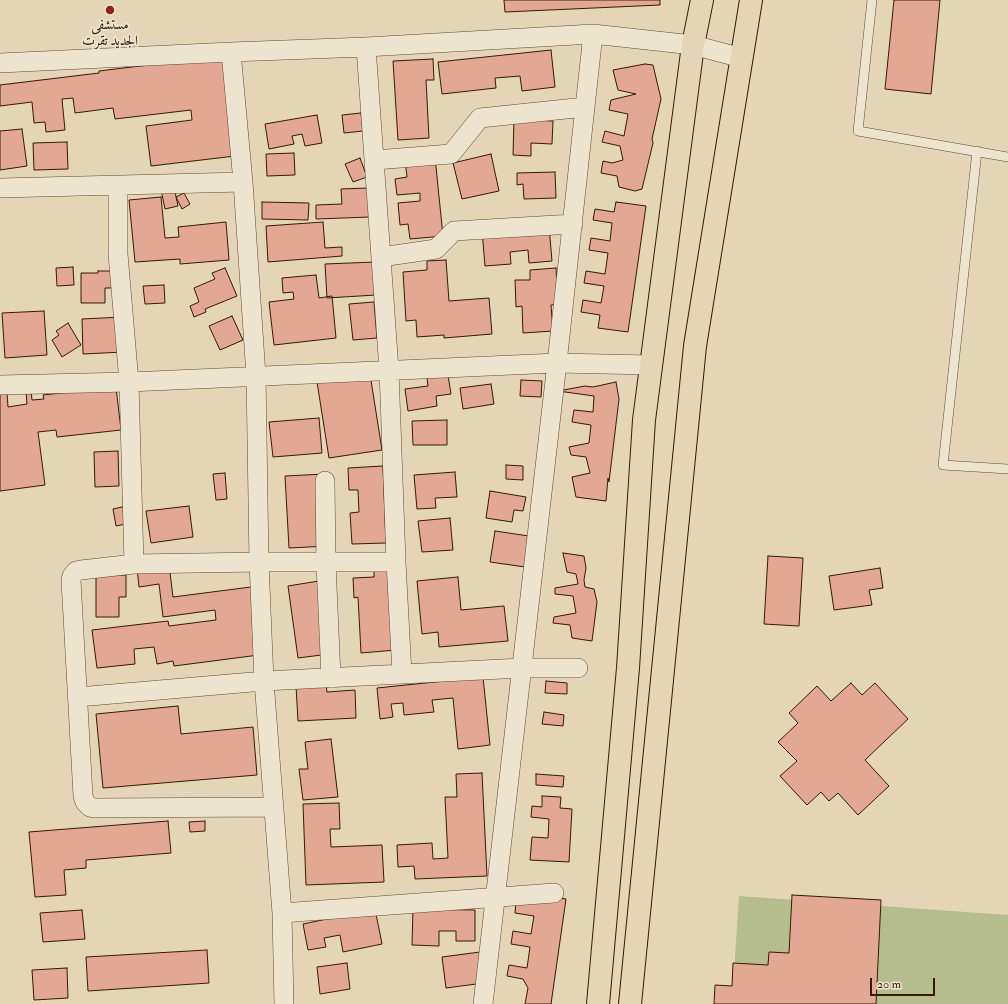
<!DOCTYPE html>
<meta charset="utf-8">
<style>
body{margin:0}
#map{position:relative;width:1008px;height:1004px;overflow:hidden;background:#e4d5b7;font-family:"IM FELL Double Pica",serif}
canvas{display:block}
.scale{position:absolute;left:870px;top:978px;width:65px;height:18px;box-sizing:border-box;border:2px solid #371902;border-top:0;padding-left:5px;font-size:12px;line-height:14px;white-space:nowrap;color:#371902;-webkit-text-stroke:3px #ede4d0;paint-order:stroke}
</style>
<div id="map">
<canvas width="1008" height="1004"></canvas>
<div class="scale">20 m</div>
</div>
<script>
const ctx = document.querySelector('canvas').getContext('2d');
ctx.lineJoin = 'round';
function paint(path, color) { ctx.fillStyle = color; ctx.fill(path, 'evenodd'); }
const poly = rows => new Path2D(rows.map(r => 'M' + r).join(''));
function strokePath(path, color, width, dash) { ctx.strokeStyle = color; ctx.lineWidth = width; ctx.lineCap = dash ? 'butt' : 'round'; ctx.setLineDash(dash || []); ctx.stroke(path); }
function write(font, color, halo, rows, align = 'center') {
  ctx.font = font + ' "IM FELL Double Pica",Amiri,serif'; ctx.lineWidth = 3.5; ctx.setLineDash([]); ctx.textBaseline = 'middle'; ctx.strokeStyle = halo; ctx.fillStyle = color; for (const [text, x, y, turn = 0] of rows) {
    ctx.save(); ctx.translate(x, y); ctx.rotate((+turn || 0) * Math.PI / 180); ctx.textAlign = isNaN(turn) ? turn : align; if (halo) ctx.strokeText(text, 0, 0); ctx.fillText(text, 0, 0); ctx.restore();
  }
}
const green = poly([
 [739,896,1008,915,1008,1004,732,1004]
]);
const building = poly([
 [504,0,660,0,660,5,505,12,504,0],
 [894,0,940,0,931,94,885,89,894,0],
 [551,50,555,87,522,91,520,76,495,78,496,88,442,94,438,62,551,50],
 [223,56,235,156,151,166,146,126,192,120,191,110,115,119,113,108,75,113,73,98,62,99,65,130,46,132,45,122,34,123,32,102,0,106,0,85,99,73,99,71,223,56],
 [433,59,434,80,426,80,429,138,398,140,393,61,433,59],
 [645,64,653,65,661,99,652,139,653,143,642,189,635,191,619,187,617,176,601,173,603,161,612,163,623,160,620,146,602,142,605,131,624,136,628,114,609,110,611,100,636,94,618,90,613,70,645,64],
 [361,113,363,131,344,133,342,115,361,113],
 [317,115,322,143,305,146,302,134,292,136,294,144,269,149,265,124,317,115],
 [514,119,553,121,552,144,531,143,531,156,513,155,514,119],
 [22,129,27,166,0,170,0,131,22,129],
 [67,142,68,169,34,170,33,143,67,142],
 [294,153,295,175,267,176,266,154,294,153],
 [491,154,499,191,462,199,453,163,491,154],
 [435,157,443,236,410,239,408,224,400,225,398,203,420,201,420,193,397,195,395,179,407,177,405,160,435,157],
 [360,158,367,177,353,182,345,164,360,158],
 [555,172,556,198,524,199,523,184,517,185,517,173,555,172],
 [173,182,178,206,165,209,160,185,173,182],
 [368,188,370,217,316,219,316,205,342,204,341,189,368,188],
 [184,193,190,204,182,209,176,197,184,193],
 [161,197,165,238,179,237,178,227,226,222,229,260,180,264,180,259,135,262,129,200,161,197],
 [262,202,309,203,308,220,262,219,262,202],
 [616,202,646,206,628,332,598,328,600,315,581,312,583,300,601,303,604,286,584,283,586,271,605,274,608,253,589,250,591,238,610,241,612,223,593,220,595,209,614,212,616,202],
 [323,222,325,248,342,247,342,256,268,262,266,226,323,222],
 [549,226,552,261,529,263,528,250,510,252,511,264,485,266,482,231,549,226],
 [446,260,449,301,489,298,492,334,444,338,444,335,417,337,416,320,406,321,403,272,427,270,427,261,446,260],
 [375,262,376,295,327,298,325,264,375,262],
 [73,267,74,285,57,286,56,268,73,267],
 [225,268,237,296,205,309,206,312,194,317,190,306,199,302,194,288,215,279,212,273,225,268],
 [556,268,558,304,551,305,553,331,523,333,522,306,516,307,515,280,530,280,530,270,556,268],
 [98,271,118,271,118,288,105,288,105,303,81,303,81,273,98,273,98,271],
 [316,275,319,298,332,296,336,338,274,345,269,302,294,299,293,292,283,293,282,278,316,275],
 [164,285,165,303,145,304,143,286,164,285],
 [374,302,377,338,353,340,349,304,374,302],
 [44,311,47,355,5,358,2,313,44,311],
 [232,316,243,340,220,350,209,326,232,316],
 [123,317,124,352,83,354,82,319,123,317],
 [68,323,81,345,62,357,52,340,59,335,56,331,68,323],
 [370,374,382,450,329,458,317,382,370,374],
 [448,375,451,394,436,396,437,406,408,411,405,389,428,386,427,378,448,375],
 [521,380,542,381,541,397,520,396,521,380],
 [616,382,619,399,609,482,608,478,606,501,576,497,572,477,590,473,586,457,571,455,569,447,589,443,591,425,572,422,574,410,593,412,594,396,558,391,585,386,593,387,616,382],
 [491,384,494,404,463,409,460,388,491,384],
 [116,387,121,430,57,437,56,430,38,432,45,485,0,491,0,394,7,393,8,407,27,404,26,391,31,390,32,400,44,399,43,395,116,387],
 [319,418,322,453,273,457,269,422,319,418],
 [447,420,447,445,413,445,412,421,447,420],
 [118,451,119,486,95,487,94,452,118,451],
 [506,465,523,466,523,480,506,479,506,465],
 [383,466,386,543,352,544,350,513,359,512,358,490,349,490,348,468,383,466],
 [455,472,457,497,435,498,436,508,417,509,414,475,455,472],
 [225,473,227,499,216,500,213,474,225,473],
 [325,474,328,546,289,548,285,476,325,474],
 [490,491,526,497,523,511,514,510,512,522,486,518,490,491],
 [131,505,135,522,116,526,113,509,131,505],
 [189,506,193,537,151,543,146,511,189,506],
 [450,518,453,550,422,552,418,521,450,518],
 [495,531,529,536,525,567,490,562,495,531],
 [563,553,584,556,586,568,584,580,585,587,594,589,597,602,592,641,572,638,570,625,553,623,554,617,576,613,573,596,555,594,555,588,578,584,576,574,567,572,563,553],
 [768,556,803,558,799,626,764,624,768,556],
 [169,564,173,597,251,587,259,655,174,666,173,661,157,664,154,647,134,649,135,664,97,668,92,630,168,621,169,626,216,620,215,610,163,617,159,584,139,587,137,568,169,564],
 [390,567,396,650,361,653,358,597,354,598,353,578,374,577,374,568,390,567],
 [880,568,883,588,869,590,872,605,834,610,829,576,880,568],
 [96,575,126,575,126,597,119,597,119,617,96,617,96,575],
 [458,577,461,610,504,606,508,641,439,647,438,632,422,634,417,581,458,577],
 [319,581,329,654,298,658,288,586,319,581],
 [483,677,490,745,458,749,453,698,432,700,434,712,404,715,403,703,391,704,393,717,380,719,377,688,483,677],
 [546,681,567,683,567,694,545,693,546,681],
 [851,683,862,695,875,683,908,719,865,760,889,786,858,815,838,793,829,801,821,792,807,805,780,776,797,761,778,742,798,723,789,713,817,686,831,701,851,683],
 [326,684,327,692,355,690,356,718,298,721,296,686,326,684],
 [178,706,181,734,253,727,257,775,103,788,96,714,178,706],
 [544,712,564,715,563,726,542,724,544,712],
 [331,739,338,797,303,800,299,769,308,769,305,742,331,739],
 [482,773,487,876,415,879,414,866,398,867,397,845,432,843,433,859,448,858,445,797,457,797,456,774,482,773],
 [536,774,564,776,563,787,536,785,536,774],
 [542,796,561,797,560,808,572,809,569,862,530,860,532,837,548,838,549,819,531,817,532,806,542,807,542,796],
 [339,803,340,829,330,829,331,847,382,845,384,882,306,885,303,804,339,803],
 [168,821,171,853,86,860,86,868,64,870,66,895,35,897,29,832,168,821],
 [205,821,205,831,190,832,189,822,205,821],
 [536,895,566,899,551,1004,525,1004,528,988,523,979,507,976,509,965,527,968,530,947,511,944,513,931,531,934,534,916,515,913,516,901,536,895],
 [792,895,881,900,876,1004,714,1004,715,985,732,986,733,963,768,965,769,952,789,953,792,895],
 [375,909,382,944,343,952,340,935,324,938,326,947,308,950,303,924,375,909],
 [413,909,475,910,475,941,456,941,456,931,439,931,439,946,412,945,413,909],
 [82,910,85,939,43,942,40,913,82,910],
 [207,950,209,983,88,991,86,957,207,950],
 [480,952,484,983,446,988,442,957,480,952],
 [347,963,350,989,320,994,317,967,347,963],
 [67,968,68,998,34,1000,32,970,67,968]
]);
const lane = poly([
 [872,0,858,131,1008,157],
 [977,151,943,465,1008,469]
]);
const street = poly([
 [366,47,389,370,396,562,402,674],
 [0,63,231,52],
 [375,160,451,154,480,118,585,107],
 [118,186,118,254,129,382,134,564],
 [0,188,243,182],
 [381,257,436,249,454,231,573,224],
 [0,385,129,382,557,363,651,365],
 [325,481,326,563,331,678],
 [78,697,264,681,522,668,578,668],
 [274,807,94,808,90,807,85,802,83,796,71,580,72,576,76,571,81,570,134,564,259,562,396,562],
 [282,913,554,893],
 [284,1004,282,913,264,681,259,562,256,376,243,182,231,52,366,47,593,34,693,45,742,58],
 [483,1004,557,363,593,34]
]);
const primary = poly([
 [598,1004,628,668,644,420,693,45,702,0],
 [630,1004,695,346,751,0]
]);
const markers = [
 [110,10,5,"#8f2418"]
];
const poiNames = [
 ["مستشفى",110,26],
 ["الجديد تقرت",110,42]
];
paint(green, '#b5bd8d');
paint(building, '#e2a893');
strokePath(building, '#371902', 1);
strokePath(lane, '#62482f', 10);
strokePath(street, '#62482f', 20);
strokePath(primary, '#371902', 24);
strokePath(lane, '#ede4d0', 9);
strokePath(street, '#ede4d0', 19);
strokePath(primary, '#e4d5b7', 22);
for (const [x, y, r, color] of markers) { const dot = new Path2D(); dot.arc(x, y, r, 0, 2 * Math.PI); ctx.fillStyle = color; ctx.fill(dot); strokePath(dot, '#ede4d0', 1.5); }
write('14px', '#371902', '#ede4d0', poiNames);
</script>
